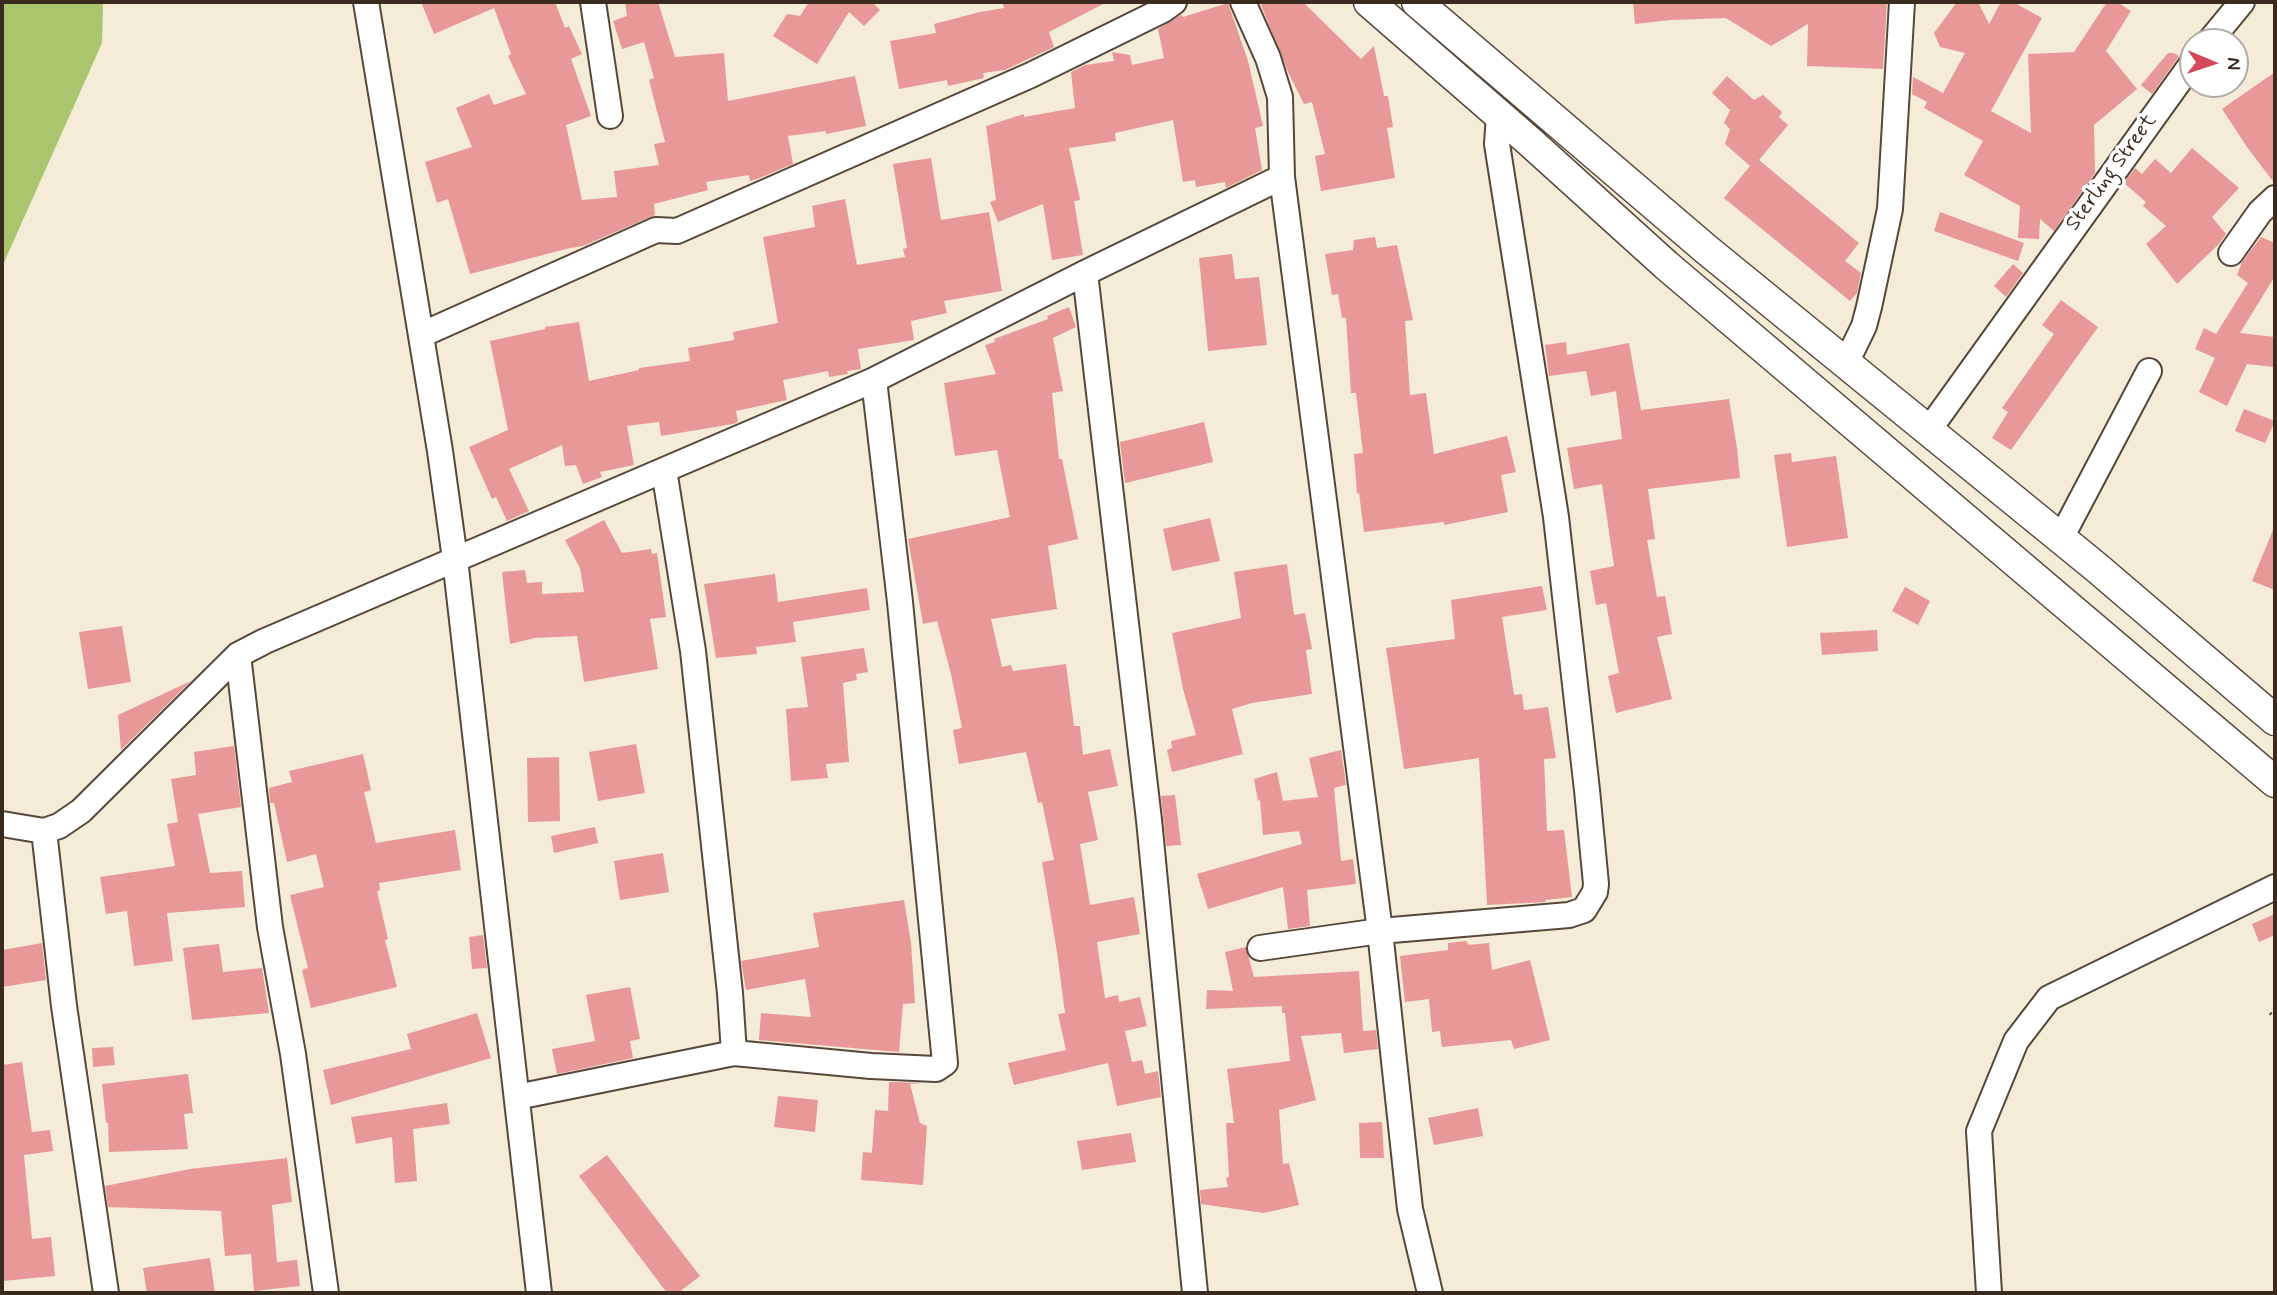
<!DOCTYPE html>
<style>
body{margin:0}
#map{position:relative;width:2277px;height:1295px;overflow:hidden;background:#f4ecd7;font-family:Mynerve,sans-serif}
canvas{display:block}
.frame{position:absolute;inset:0;border:4px solid #3b2a1e;pointer-events:none}
.north{position:absolute;left:2179px;top:28px;width:70px;height:70px;box-sizing:border-box;background:#fff;border:2px solid #b1aaa5;border-radius:50%;rotate:92deg;font-size:19px;font-weight:700;line-height:28px;text-align:center;color:#3b2a1e}
.north::after{content:'';display:block;margin:auto;width:24px;height:32px;background:#d1495b;clip-path:polygon(50% 0,100% 100%,50% 72%,0 100%)}
</style>
<div id="map">
<canvas width="2277" height="1295"></canvas>
<div class="frame"></div>
<div class="north">N</div>
</div>
<script>
const ctx = document.querySelector('canvas').getContext('2d');
ctx.lineJoin = 'round';
function paint(path, color) { ctx.fillStyle = color; ctx.fill(path, 'evenodd'); }
const poly = rows => new Path2D(rows.map(r => 'M' + r).join(''));
function strokePath(path, color, width, dash) { ctx.strokeStyle = color; ctx.lineWidth = width; ctx.lineCap = dash ? 'butt' : 'round'; ctx.setLineDash(dash || []); ctx.stroke(path); }
function write(font, color, halo, rows, align = 'center') {
  ctx.font = font + ' Mynerve,sans-serif'; ctx.lineWidth = 7; ctx.setLineDash([]); ctx.textBaseline = 'middle'; ctx.strokeStyle = halo; ctx.fillStyle = color; for (const [text, x, y, turn = 0] of rows) {
    ctx.save(); ctx.translate(x, y); ctx.rotate((+turn || 0) * Math.PI / 180); ctx.textAlign = isNaN(turn) ? turn : align; if (halo) ctx.strokeText(text, 0, 0); ctx.fillText(text, 0, 0); ctx.restore();
  }
}
const green = poly([
 [2,2,103,2,102,43,2,267]
]);
const building = poly([
 [421,2,555,2,565,28,569,26,582,54,571,59,591,116,566,125,582,200,617,197,614,171,659,165,654,144,665,142,649,80,654,78,644,42,622,49,613,21,627,16,625,2,658,2,675,57,724,53,728,101,855,76,866,126,826,134,826,131,788,136,793,164,757,179,750,181,749,175,706,182,708,190,654,204,655,215,583,246,570,248,470,274,448,199,437,203,425,162,472,147,456,108,489,94,494,105,526,94,508,56,511,54,494,8,434,34],
 [809,2,872,2,880,10,864,26,849,12,817,64,773,36,787,14,800,16],
 [1002,2,1107,2,1049,32,1054,47,1005,70,983,73,984,78,948,86,947,80,899,89,890,41,936,33,934,24,980,12,1004,8],
 [1268,2,1303,2,1361,59,1374,46,1384,96,1388,96,1393,127,1387,128,1395,178,1321,191,1315,156,1325,154,1312,102,1304,104,1287,70,1261,5],
 [1633,2,1887,2,1883,69,1807,66,1808,24,1771,46,1726,18,1671,20,1635,24],
 [1957,2,1978,2,1989,24,2001,2,2013,2,2042,18,1991,111,2031,133,2028,54,2074,52,2107,2,2117,2,2131,11,2106,51,2137,89,2094,125,2095,173,2054,231,2040,219,2039,239,2018,238,2020,206,1964,175,1983,141,1924,108,1927,102,1912,94,1913,77,1943,93,1965,53,1940,47,1934,33],
 [1228,3,1248,61,1263,126,1255,128,1262,170,1226,188,1225,182,1196,187,1195,180,1183,182,1173,120,1115,133,1116,141,1069,148,1080,200,1074,201,1083,255,1052,260,1043,204,998,222,990,202,996,200,986,126,1024,114,1024,117,1075,108,1071,72,1085,65,1114,61,1112,52,1130,55,1132,65,1164,58,1158,29,1181,15,1183,17],
 [2168,53,2174,53,2179,56,2152,94,2141,85],
 [2275,72,2275,184,2247,147,2222,109],
 [1727,76,1754,100,1763,95,1782,112,1779,117,1788,125,1759,160,1859,243,1845,261,1861,273,1857,293,1850,301,1724,198,1750,166,1725,144,1730,129,1724,123,1730,110,1712,93],
 [2192,148,2239,188,2212,217,2226,234,2218,245,2177,284,2146,244,2166,226,2143,206,2146,202,2124,183,2135,168,2142,174,2155,159,2171,173],
 [931,158,941,220,989,212,1002,291,944,301,947,313,911,321,914,340,858,349,861,369,847,371,848,374,829,377,828,371,783,380,787,400,736,411,738,422,733,424,661,436,659,422,627,426,634,465,600,472,602,477,583,484,576,465,565,466,562,445,509,469,529,511,507,521,496,497,492,499,469,447,508,430,490,341,545,329,545,327,579,322,589,381,639,370,639,368,690,361,688,348,734,340,733,332,778,323,763,237,815,227,812,206,845,199,857,265,905,257,903,249,907,248,893,164],
 [1940,212,2024,243,2018,261,1934,231],
 [1375,237,1377,248,1397,245,1413,320,1405,321,1410,395,1426,393,1434,454,1507,436,1516,472,1501,475,1508,512,1444,525,1444,522,1364,532,1359,493,1357,494,1354,454,1363,453,1356,393,1351,393,1346,318,1342,318,1338,294,1332,295,1325,254,1353,250,1354,240],
 [2261,237,2275,243,2275,276,2240,333,2275,337,2275,367,2247,364,2227,406,2199,392,2215,358,2195,349,2204,328,2216,334,2248,283,2237,275,2242,262],
 [1232,254,1235,279,1259,277,1267,345,1208,351,1199,258],
 [2013,264,2023,273,2006,297,1994,286],
 [2061,300,2098,327,2011,450,1992,438,2008,412,2002,408,2054,334,2042,325],
 [1069,307,1076,327,1053,338,1063,391,1052,393,1059,459,1062,459,1078,539,1048,546,1057,609,991,619,1002,667,1011,665,1013,671,1066,664,1074,726,1080,726,1083,755,1110,749,1118,786,1088,792,1098,840,1080,844,1090,905,1134,897,1140,934,1097,942,1105,998,1118,995,1119,1002,1140,997,1147,1026,1125,1031,1132,1062,1142,1060,1145,1074,1158,1071,1161,1097,1117,1106,1108,1063,1014,1085,1008,1063,1066,1050,1058,1014,1065,1013,1057,952,1042,862,1054,860,1042,802,1038,803,1026,752,959,764,953,730,962,728,951,674,937,621,923,624,908,539,1010,517,997,450,955,456,944,383,996,374,985,345,995,342,994,339,1048,319,1047,316],
 [1566,342,1567,355,1629,343,1641,410,1729,399,1737,448,1740,478,1648,489,1655,539,1647,540,1657,597,1665,596,1672,634,1657,637,1672,699,1616,713,1608,676,1619,673,1606,603,1596,605,1590,571,1614,566,1602,484,1574,489,1567,448,1622,439,1616,391,1591,396,1586,371,1549,376,1545,345],
 [2244,409,2275,421,2265,443,2235,431],
 [1204,422,1213,462,1125,483,1120,442],
 [1791,453,1792,462,1836,456,1848,538,1787,547,1774,455],
 [1210,518,1220,561,1172,571,1163,529],
 [604,520,622,553,651,549,652,554,657,553,666,617,650,619,658,669,584,682,577,636,535,638,510,644,502,572,525,570,527,583,542,582,542,594,584,592,580,568,565,540],
 [2275,525,2275,590,2252,581],
 [1287,564,1294,615,1305,613,1312,649,1306,650,1312,694,1252,703,1232,709,1243,754,1172,772,1167,750,1172,748,1171,741,1196,735,1183,689,1172,633,1241,618,1234,572],
 [775,574,778,602,867,588,870,610,793,622,796,642,756,647,757,654,716,658,704,584],
 [1542,586,1547,610,1502,617,1514,695,1522,694,1524,710,1548,707,1556,758,1544,759,1547,831,1564,830,1572,897,1545,900,1546,902,1487,905,1479,758,1404,769,1386,648,1455,639,1451,600],
 [1905,587,1930,601,1918,625,1892,611],
 [122,626,131,682,88,689,79,632],
 [1877,630,1878,651,1822,655,1820,633],
 [864,648,868,672,856,674,857,680,843,683,849,762,826,764,828,778,791,781,786,709,808,707,801,657],
 [191,681,121,750,118,715],
 [636,744,645,793,598,801,589,752],
 [234,746,241,807,198,814,210,873,242,871,245,907,167,913,173,961,134,966,127,911,106,914,100,877,175,866,167,824,178,822,171,779,196,775,194,752],
 [1341,750,1346,785,1334,788,1341,861,1353,859,1356,884,1307,890,1310,926,1288,929,1283,887,1208,909,1197,874,1302,844,1299,831,1263,835,1260,800,1258,801,1254,779,1277,772,1283,801,1318,797,1309,758],
 [363,754,371,790,364,792,376,843,455,830,461,870,379,883,380,890,377,891,388,939,385,940,397,987,311,1008,302,970,308,968,290,895,324,887,316,854,287,862,274,803,270,803,269,788,292,782,289,771],
 [559,757,560,821,528,822,527,758],
 [1175,795,1181,845,1166,846,1161,796],
 [595,827,598,843,554,853,551,836],
 [663,853,669,892,620,900,614,861],
 [904,900,911,943,915,1003,903,1004,899,1052,759,1040,761,1013,811,1017,805,979,746,990,741,961,819,947,813,913],
 [2275,914,2275,935,2259,942,2252,924],
 [483,935,487,968,472,969,469,937],
 [1466,941,1469,945,1489,943,1492,970,1530,960,1550,1040,1514,1049,1511,1040,1442,1047,1440,1031,1432,1032,1429,999,1405,1002,1400,956,1448,950,1448,943],
 [42,943,46,980,2,987,2,950],
 [219,944,223,972,262,968,269,1013,192,1020,183,948],
 [1246,947,1254,977,1359,971,1363,1031,1376,1030,1378,1049,1344,1053,1341,1033,1301,1036,1316,1100,1279,1110,1283,1164,1289,1163,1299,1205,1264,1213,1201,1204,1200,1190,1228,1187,1226,1178,1229,1177,1226,1123,1234,1123,1227,1069,1290,1061,1285,1013,1282,1013,1282,1006,1206,1009,1207,990,1233,991,1225,952],
 [630,987,640,1039,630,1041,633,1058,557,1074,552,1049,595,1041,586,995],
 [477,1013,491,1058,331,1105,323,1070,411,1049,407,1034],
 [113,1047,115,1065,93,1067,92,1048],
 [22,1062,32,1132,50,1130,53,1151,24,1155,32,1239,51,1237,55,1276,2,1281,2,1065],
 [188,1074,193,1113,184,1114,188,1149,109,1152,108,1123,106,1123,102,1084],
 [889,1082,923,1083,910,1084,920,1123,927,1126,923,1185,861,1180,863,1152,872,1153,875,1110,888,1111],
 [778,1096,818,1100,815,1132,774,1127],
 [447,1103,450,1124,413,1129,417,1181,395,1183,392,1137,356,1144,351,1117],
 [1478,1108,1483,1136,1434,1145,1428,1118],
 [1382,1122,1384,1158,1360,1158,1359,1123],
 [1131,1133,1136,1162,1082,1170,1077,1141],
 [607,1155,700,1276,678,1293,667,1293,579,1176],
 [287,1158,292,1202,272,1205,277,1262,297,1260,300,1286,254,1291,251,1254,225,1256,221,1211,108,1207,105,1186,190,1169],
 [210,1258,215,1293,147,1293,143,1268]
]);
const path = poly([
 [2270,1013,2275,1017]
]);
const minor = poly([
 [366,2,440,451,455,559,539,1293],
 [593,2,610,116],
 [1243,2,1268,58,1280,97,1282,177,1380,931,1410,1209,1430,1293],
 [2209,42,2242,2],
 [2231,253,2260,212,2275,198],
 [1085,273,1149,820,1195,1293],
 [421,335,656,230,677,231,1031,75,1163,10,1174,2],
 [1846,363,1864,326,1869,307,1890,209,1902,2],
 [1928,431,2193,62],
 [664,470,693,651,730,993,734,1053],
 [2061,538,2149,371],
 [238,655,270,927,293,1054,326,1293],
 [2,824,44,831,59,826,81,811,238,655,265,641,874,380,1085,273,1282,177],
 [44,831,64,1006,106,1293],
 [1260,948,1380,931,1569,915,1584,910,1595,892,1596,884,1587,790,1556,517,1497,144,1499,115],
 [517,1097,734,1053,871,1066,936,1069,945,1063,900,602,874,380],
 [1989,1293,1979,1131,2016,1041,2049,998,2275,887]
]);
const major = poly([
 [1369,2,1529,141,1666,265,2275,782],
 [1417,2,1707,250,2096,567,2275,720]
]);
const streetNames = [
 ["Sterling Street",2112,173,-54]
];
paint(green, '#a9c66e');
paint(building, '#e79897');
strokePath(minor, '#57473a', 28);
strokePath(major, '#57473a', 33);
strokePath(path, '#57473a', 3.5, [2, 5]);
strokePath(minor, '#fff', 24);
strokePath(major, '#fff', 30);
write('21px', '#3b2a1e', '#fff', streetNames);
</script>
